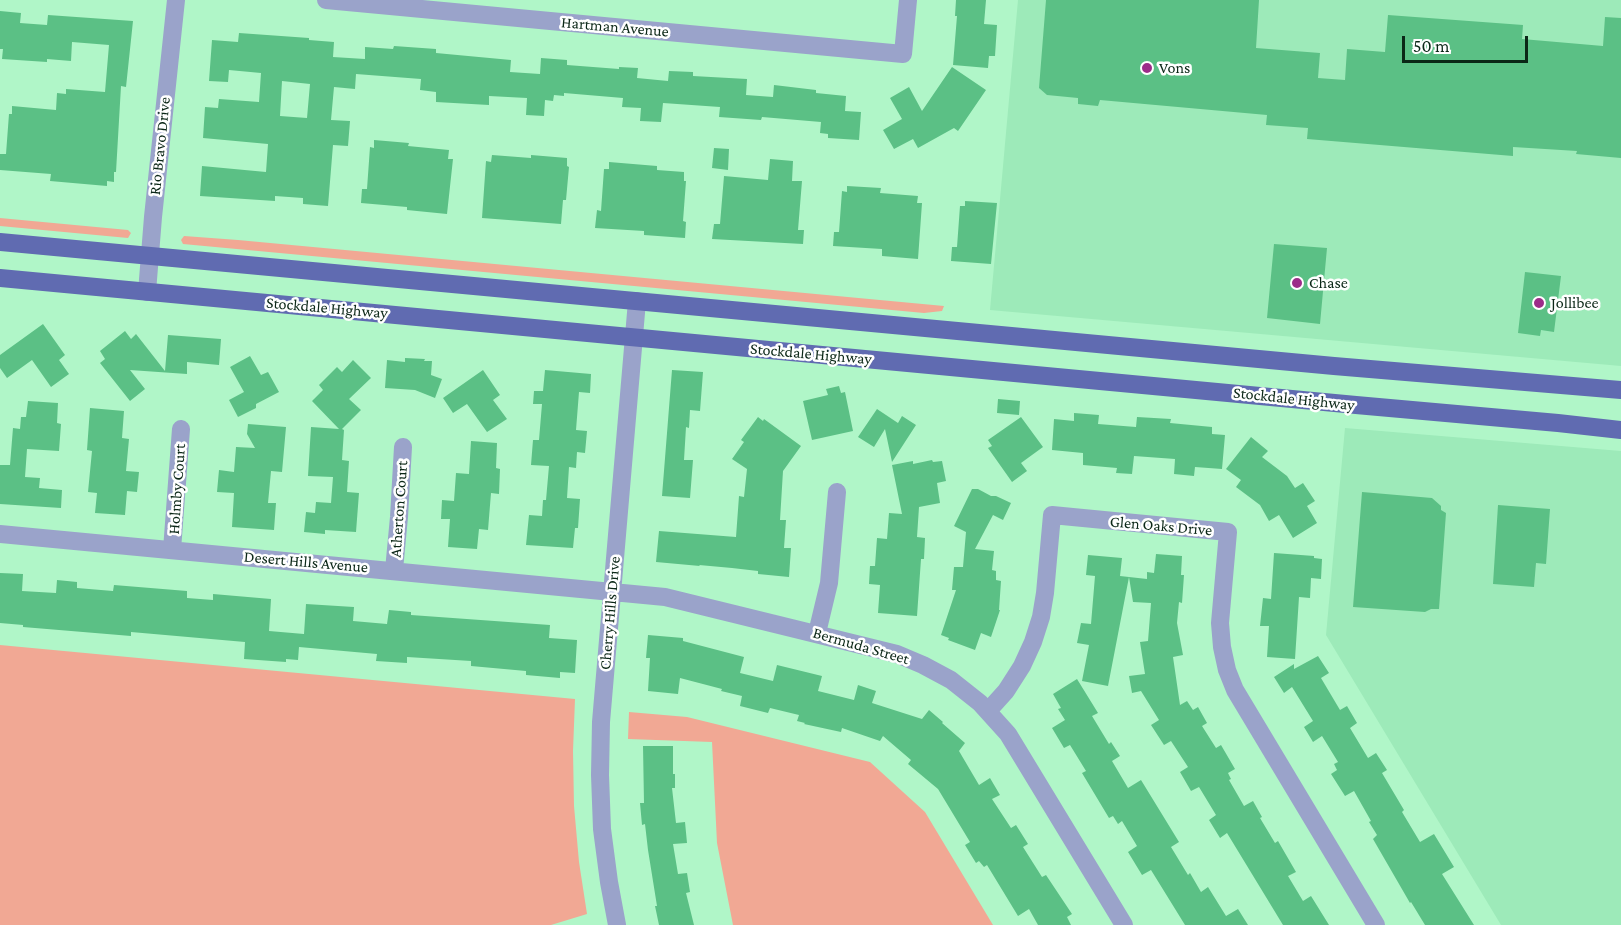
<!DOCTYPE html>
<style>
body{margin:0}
#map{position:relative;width:1621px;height:925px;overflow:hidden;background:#b0f6c8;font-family:"Crimson Pro",serif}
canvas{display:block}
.scale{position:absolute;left:1402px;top:36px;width:126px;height:27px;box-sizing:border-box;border:3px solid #0b2717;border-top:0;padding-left:8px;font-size:18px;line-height:21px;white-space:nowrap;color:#0b2717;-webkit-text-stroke:4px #fff;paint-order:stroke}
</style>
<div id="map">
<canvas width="1621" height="925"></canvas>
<div class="scale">50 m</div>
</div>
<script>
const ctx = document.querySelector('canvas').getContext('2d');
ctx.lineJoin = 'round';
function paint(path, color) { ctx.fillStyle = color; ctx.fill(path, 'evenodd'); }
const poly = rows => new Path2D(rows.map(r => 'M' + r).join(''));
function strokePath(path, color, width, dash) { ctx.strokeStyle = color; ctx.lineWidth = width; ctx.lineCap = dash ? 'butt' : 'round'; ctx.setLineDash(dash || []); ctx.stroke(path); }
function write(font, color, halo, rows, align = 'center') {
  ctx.font = font + ' "Crimson Pro",serif'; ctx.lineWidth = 5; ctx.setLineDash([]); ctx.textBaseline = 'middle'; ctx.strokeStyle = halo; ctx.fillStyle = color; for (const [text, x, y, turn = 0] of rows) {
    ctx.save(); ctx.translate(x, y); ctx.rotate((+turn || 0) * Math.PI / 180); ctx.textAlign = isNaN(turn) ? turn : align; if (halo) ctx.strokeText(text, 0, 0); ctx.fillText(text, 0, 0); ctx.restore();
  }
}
const built = poly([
 [1018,0,1621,0,1621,366,990,310],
 [1345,428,1621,451,1621,925,1501,925,1326,635]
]);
const green = poly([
 [0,218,128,230,131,233,128,238,0,226],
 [184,236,238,240,944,306,942,311,924,313,183,244,181,240],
 [0,645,575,699,573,751,574,806,579,862,587,914,551,925,0,925],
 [629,712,687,717,870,762,925,812,993,925,733,925,717,843,712,742,628,739]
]);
const building = poly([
 [956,0,986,0,984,24,997,25,995,56,989,56,988,68,953,65,957,16,955,16],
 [1046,0,1259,0,1256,48,1320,53,1318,78,1345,80,1347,49,1385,52,1388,15,1523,25,1522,39,1603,46,1605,17,1621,18,1621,158,1576,154,1577,151,1513,147,1513,156,1307,139,1308,128,1266,125,1267,115,1100,100,1098,106,1078,104,1078,98,1047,95,1039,88],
 [0,11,21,13,20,23,47,25,48,15,133,21,126,87,121,86,116,172,114,172,114,182,107,181,107,186,50,181,51,174,0,170,0,154,6,154,9,114,12,114,12,106,56,110,57,93,66,94,66,89,105,92,109,45,72,42,71,61,47,59,47,62,2,59,3,49,0,49],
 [239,33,309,38,309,40,334,42,333,57,365,59,365,47,393,49,394,46,436,49,436,53,511,60,510,72,540,74,541,58,567,60,567,65,619,69,619,67,638,68,637,78,668,81,669,71,693,72,693,76,747,79,746,95,773,97,774,85,816,90,816,93,846,96,845,111,861,112,859,140,828,138,828,134,820,133,821,122,762,117,761,120,719,117,720,107,663,103,661,122,640,121,641,108,622,107,623,98,564,93,564,96,554,95,553,101,545,100,544,116,526,115,527,98,489,96,489,105,436,102,436,92,420,90,421,79,356,74,355,89,334,87,331,120,350,121,348,146,333,145,328,206,303,204,303,198,275,196,275,201,200,196,202,166,266,172,268,144,203,138,205,107,218,108,219,99,259,102,261,73,229,70,228,82,209,81,212,40,238,42],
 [282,81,310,84,307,118,280,116],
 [952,67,986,90,958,131,954,128,918,148,913,139,894,149,883,130,902,119,890,98,909,87,922,111],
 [374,140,409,143,408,146,449,150,448,159,453,159,447,214,407,210,407,207,361,203,362,189,367,189,370,147,374,148],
 [714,148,729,149,728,170,712,168],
 [492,155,531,158,531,155,567,158,567,166,569,167,566,200,563,200,561,224,482,218,486,161,491,162],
 [770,159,793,161,792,181,802,181,798,230,804,230,803,244,712,239,714,224,720,224,724,176,768,180],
 [609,162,657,166,657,170,684,172,684,181,686,181,683,221,686,222,685,238,644,235,644,231,595,228,597,210,601,211,604,169,609,169],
 [847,186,881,188,880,193,918,196,917,203,922,203,918,259,882,256,882,249,833,246,834,232,839,232,842,191,847,192],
 [965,201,997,203,991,264,951,261,952,247,957,247,960,206,965,206],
 [1274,244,1327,248,1320,324,1267,318],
 [1525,272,1561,276,1554,332,1541,330,1540,336,1518,333],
 [43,324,65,355,59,360,69,374,51,387,32,360,7,378,0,368,0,355],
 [125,331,131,339,136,334,165,371,168,335,221,339,219,365,187,362,187,374,130,370,145,389,130,401,100,363,105,359,100,351],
 [250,356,261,375,268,372,279,392,256,404,256,408,238,417,229,400,244,392,230,367],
 [405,358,425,359,424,361,432,361,431,375,442,379,435,398,415,390,385,388,387,360,405,362],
 [353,360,371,378,349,399,361,410,342,429,344,430,342,460,349,461,347,492,359,493,356,532,325,530,325,534,304,532,306,512,315,513,316,502,331,503,333,477,308,476,311,427,339,429,312,401,323,390,319,385,337,367,342,372],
 [483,370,500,395,493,400,507,419,487,432,467,404,453,413,443,398],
 [545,370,591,374,590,393,579,392,576,430,587,431,585,453,577,452,576,468,569,467,567,498,580,499,578,528,575,528,573,548,526,545,529,515,542,516,543,500,546,500,549,466,531,465,533,440,539,440,542,404,533,404,534,391,543,391],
 [672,370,703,372,700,411,690,410,689,428,686,427,684,460,693,460,690,498,662,496],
 [839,386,841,393,845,392,853,431,812,440,803,401,828,395,826,389],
 [998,399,1020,401,1019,415,997,413],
 [28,401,58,403,57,423,61,424,59,451,27,449,25,477,40,478,39,488,62,490,61,508,0,504,0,465,10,465,13,428,20,429,21,417,26,417],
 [90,408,124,411,122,438,129,439,126,471,139,472,137,492,127,491,125,515,95,513,97,493,88,492,92,451,87,450],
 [877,409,898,423,902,416,916,425,892,462,885,429,874,447,858,437],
 [1074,413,1099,415,1098,424,1136,427,1137,417,1171,419,1170,423,1212,427,1212,434,1225,435,1222,469,1195,467,1194,476,1174,474,1175,459,1134,456,1132,474,1116,473,1117,468,1083,465,1083,453,1052,450,1054,419,1074,421],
 [758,417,763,421,764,419,801,446,783,471,780,520,786,520,784,548,791,548,789,577,758,574,758,571,732,568,699,565,700,566,656,562,659,531,736,537,739,496,744,497,747,469,732,459,744,442,741,440],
 [1021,417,1043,447,1021,463,1027,471,1012,482,988,448,992,446,988,440],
 [248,424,286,427,282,472,271,471,268,503,276,503,274,530,232,527,234,493,217,492,219,470,234,472,236,447,255,448,247,434],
 [1251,437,1268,451,1262,457,1287,476,1295,488,1303,483,1315,501,1307,506,1317,523,1293,538,1279,515,1269,521,1260,505,1236,487,1241,480,1226,469],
 [471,441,497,443,496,468,500,469,499,494,491,493,488,530,479,529,477,549,448,547,450,519,441,519,442,500,454,501,456,473,469,474],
 [932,460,933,462,942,461,946,481,937,483,940,503,919,507,917,537,925,538,924,559,921,559,917,616,878,613,880,585,869,584,870,566,875,566,877,538,887,539,889,513,902,514,892,465,913,461,913,464],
 [972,489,978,489,991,496,996,496,1011,503,1003,520,993,515,975,549,994,551,992,570,996,571,996,580,1001,581,999,610,1000,610,991,637,981,633,975,650,948,640,949,638,941,635,956,590,952,590,954,567,963,567,966,532,954,526],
 [1362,492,1432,498,1441,506,1441,510,1446,513,1439,609,1431,609,1425,612,1353,607],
 [1498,505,1550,509,1546,564,1536,563,1534,587,1493,584],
 [1274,553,1314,556,1314,558,1322,559,1321,579,1311,578,1310,598,1299,597,1295,659,1267,657,1269,626,1260,626,1263,598,1271,599],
 [1156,554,1182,556,1181,575,1184,575,1182,603,1179,602,1177,623,1183,655,1173,657,1180,705,1187,701,1193,710,1198,707,1207,723,1202,726,1216,748,1221,745,1235,769,1228,773,1231,779,1229,780,1244,806,1253,801,1262,817,1260,818,1275,843,1278,841,1296,872,1288,876,1303,901,1311,896,1329,925,1283,925,1227,833,1220,838,1209,820,1216,815,1199,787,1191,791,1180,772,1188,767,1171,741,1164,745,1151,725,1159,720,1141,691,1132,693,1129,676,1145,674,1140,642,1148,641,1151,603,1133,602,1129,577,1147,579,1147,572,1154,573],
 [1088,555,1122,558,1120,576,1129,577,1108,686,1082,681,1089,645,1077,643,1081,623,1091,624,1095,576,1086,575],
 [0,573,23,574,22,591,56,593,57,580,77,582,77,588,113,591,114,585,187,591,187,598,213,600,213,594,271,599,269,631,304,634,306,604,354,607,353,621,387,624,389,610,411,612,411,615,550,625,549,638,577,640,575,673,560,672,560,678,526,675,526,671,471,666,471,661,407,657,407,663,376,661,377,654,299,647,298,660,286,659,286,662,244,659,245,642,131,632,131,636,23,627,23,625,0,623],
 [648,635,683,638,683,641,744,657,740,673,773,681,777,665,822,676,818,691,854,700,858,685,876,691,872,703,922,719,929,710,943,722,942,723,965,743,959,751,979,785,990,778,1000,795,992,799,1011,828,1016,825,1028,844,1023,847,1042,877,1046,875,1072,914,1067,917,1071,925,1038,925,1029,909,1018,916,987,865,984,867,979,861,976,863,965,845,970,842,938,789,908,764,911,760,883,736,880,741,842,728,841,732,804,724,805,723,797,721,799,715,770,708,768,713,740,706,742,696,721,691,722,689,680,678,678,694,648,691,650,658,646,658],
 [1318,656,1329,673,1321,678,1340,710,1347,706,1357,723,1350,728,1368,758,1376,753,1387,770,1382,773,1404,810,1402,812,1420,842,1434,834,1454,867,1442,874,1474,925,1425,925,1411,902,1410,903,1373,839,1377,835,1369,822,1371,821,1354,791,1345,796,1331,774,1337,770,1334,764,1338,762,1322,736,1313,742,1304,727,1313,721,1292,687,1284,693,1274,677,1294,664,1294,669],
 [1077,679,1098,713,1092,716,1109,744,1111,742,1120,756,1112,761,1128,788,1141,780,1179,842,1171,847,1188,875,1190,873,1201,892,1208,887,1226,916,1238,909,1248,925,1185,925,1151,870,1142,875,1128,852,1137,846,1122,821,1118,824,1113,816,1109,818,1082,773,1086,771,1070,745,1064,748,1052,728,1065,720,1058,709,1061,708,1053,694],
 [643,746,673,746,673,774,675,774,675,788,672,788,676,823,685,822,687,843,673,844,678,874,687,873,690,892,686,893,694,925,659,925,655,906,657,906,648,850,645,824,642,825,640,803,644,803]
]);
const minor = poly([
 [326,0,903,54,908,0],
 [147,292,153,217,176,0],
 [0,534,665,597,897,654,923,665,951,680,980,703,1008,734,1124,925],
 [172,550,181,429],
 [394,570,399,517,403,447],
 [817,633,829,583,837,492],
 [988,711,1006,691,1022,666,1033,642,1041,617,1045,593,1052,515,1228,532,1220,623,1222,647,1227,670,1235,690,1376,925],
 [617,925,609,882,602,829,600,775,601,722,637,301]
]);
const major = poly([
 [0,242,1334,366,1621,390],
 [0,278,1356,405,1558,423,1621,430]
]);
const markers = [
 [1147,68,6,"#9c2c89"],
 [1297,283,6,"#9c2c89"],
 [1539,303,6,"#9c2c89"]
];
const streetNames = [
 ["Hartman Avenue",615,27,5],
 ["Rio Bravo Drive",160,146,-84],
 ["Stockdale Highway",327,308,5],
 ["Stockdale Highway",811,354,5],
 ["Stockdale Highway",1294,399,6],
 ["Holmby Court",177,489,-86],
 ["Atherton Court",399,509,-86],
 ["Glen Oaks Drive",1161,526,5],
 ["Desert Hills Avenue",306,562,5],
 ["Cherry Hills Drive",610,613,-85],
 ["Bermuda Street",861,646,16]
];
const poiNames = [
 ["Vons",1159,68],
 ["Chase",1309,283],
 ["Jollibee",1551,303]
];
paint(built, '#9deab9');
paint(green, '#f1a894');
paint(building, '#5bc085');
strokePath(minor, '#9aa3ca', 18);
strokePath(major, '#606bb1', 18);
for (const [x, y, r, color] of markers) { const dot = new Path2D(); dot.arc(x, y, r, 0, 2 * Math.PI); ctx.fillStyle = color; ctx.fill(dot); strokePath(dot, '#fff', 2); }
write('16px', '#0b2717', '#fff', streetNames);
write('16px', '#0b2717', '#fff', poiNames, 'left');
</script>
